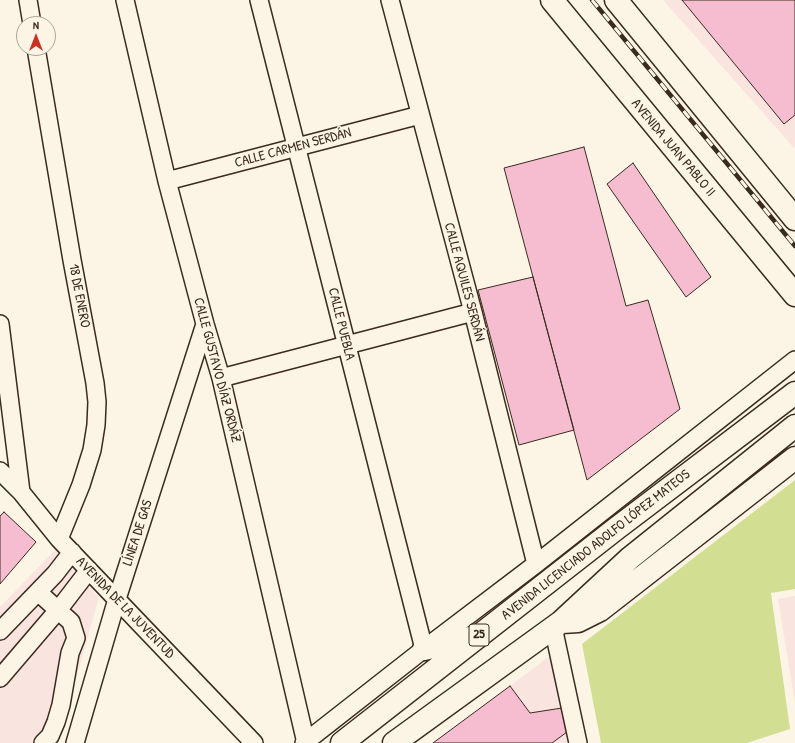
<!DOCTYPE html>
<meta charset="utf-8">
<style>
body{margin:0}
#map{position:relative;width:795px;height:743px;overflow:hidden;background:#fcf5e5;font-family:"Patrick Hand",sans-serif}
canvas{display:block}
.north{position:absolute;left:16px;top:16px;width:40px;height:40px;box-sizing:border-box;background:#fcf5e5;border:1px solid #afa495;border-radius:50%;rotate:0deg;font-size:11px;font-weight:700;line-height:16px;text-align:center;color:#3b2a1e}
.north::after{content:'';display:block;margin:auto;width:14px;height:18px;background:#c8321e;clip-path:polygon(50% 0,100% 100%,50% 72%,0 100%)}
</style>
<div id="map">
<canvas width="795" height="743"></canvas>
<div class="north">N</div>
</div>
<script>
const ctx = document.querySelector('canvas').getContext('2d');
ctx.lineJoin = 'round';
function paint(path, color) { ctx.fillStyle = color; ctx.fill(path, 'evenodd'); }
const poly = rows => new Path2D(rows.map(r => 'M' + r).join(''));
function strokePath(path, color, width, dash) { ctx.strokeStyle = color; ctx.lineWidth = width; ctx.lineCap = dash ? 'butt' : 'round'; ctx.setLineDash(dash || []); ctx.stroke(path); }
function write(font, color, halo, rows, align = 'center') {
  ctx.font = font + ' "Patrick Hand",sans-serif'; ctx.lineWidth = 3; ctx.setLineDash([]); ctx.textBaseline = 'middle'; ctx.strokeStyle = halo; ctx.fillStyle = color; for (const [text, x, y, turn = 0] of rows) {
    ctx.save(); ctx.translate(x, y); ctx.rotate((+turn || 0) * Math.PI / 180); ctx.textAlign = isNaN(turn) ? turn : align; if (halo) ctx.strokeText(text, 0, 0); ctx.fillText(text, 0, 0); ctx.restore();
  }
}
const built = poly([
 [663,0,795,0,795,149],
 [55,550,99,597,58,743,0,743,0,607],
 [795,596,795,703,778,599],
 [551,655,569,743,433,743,510,686]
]);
const green = poly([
 [795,480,795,589,771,593,790,729,747,743,601,743,582,644]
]);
const building = poly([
 [682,0,795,0,795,115,784,124,682,0],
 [584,147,626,306,648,300,680,409,587,480,504,168,584,147],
 [633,163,711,277,686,297,607,184,633,163],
 [533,277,574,430,519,445,478,290,533,277],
 [4,512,36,542,0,584,0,516,4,512],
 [510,686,530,713,562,708,567,732,552,743,433,743,510,686]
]);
const minor = poly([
 [28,0,32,24],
 [125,0,167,181,205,324,221,378,306,743],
 [259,0,424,649],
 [390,0,473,312,536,564],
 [36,48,72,260,95,383,97,402,96,425,92,450,81,485,59,539],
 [167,181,420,115],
 [0,324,21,492],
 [221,378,473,312],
 [0,471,21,492,59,539,254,743],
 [38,592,71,622,76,638,70,653,61,705,56,722,50,736,43,743],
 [553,627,578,743],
 [0,631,55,574,72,552],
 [0,678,59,609,89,570],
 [75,743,117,599,205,324],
 [304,743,424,649,536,564,795,360]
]);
const major = poly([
 [552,0,795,295],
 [616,0,795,219],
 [562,622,578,621,600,610,795,458],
 [424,649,470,638],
 [342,743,617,528,795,393],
 [394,743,561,622,630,558,795,426]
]);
const rail = poly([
 [592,0,795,246]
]);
const shields = [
 [479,635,20]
];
const shieldNames = [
 ["25",479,635]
];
const streetNames = [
 ["CALLE CARMEN SERDÁN",293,148,-15],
 ["AVENIDA JUAN PABLO II",673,148,50],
 ["CALLE AQUILES SERDÁN",464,282,75],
 ["18 DE ENERO",79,296,79],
 ["CALLE PUEBLA",341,324,76],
 ["CALLE GUSTAVO DÍAZ ORDÁZ",217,370,75],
 ["LÍNEA DE GAS",138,533,-72],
 ["AVENIDA LICENCIADO ADOLFO LÓPEZ MATEOS",596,545,-38],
 ["AVENIDA DE LA JUVENTUD",125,608,46]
];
paint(built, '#fae4df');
paint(green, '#d2df93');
paint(building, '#f6bdd1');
strokePath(building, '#3b2a1e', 1);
strokePath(minor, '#3b2a1e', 20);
strokePath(major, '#3b2a1e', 25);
strokePath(minor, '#fcf5e5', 17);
strokePath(major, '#fcf5e5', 22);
strokePath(rail, '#3b2a1e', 4.5);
strokePath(rail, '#fcf5e5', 3, [9]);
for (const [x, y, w] of shields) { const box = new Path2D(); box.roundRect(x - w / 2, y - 11, w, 22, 3); ctx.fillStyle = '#fcf5e5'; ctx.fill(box); strokePath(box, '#3b2a1e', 1); }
write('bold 13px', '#3b2a1e', null, shieldNames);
write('14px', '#3b2a1e', '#fcf5e5', streetNames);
</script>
